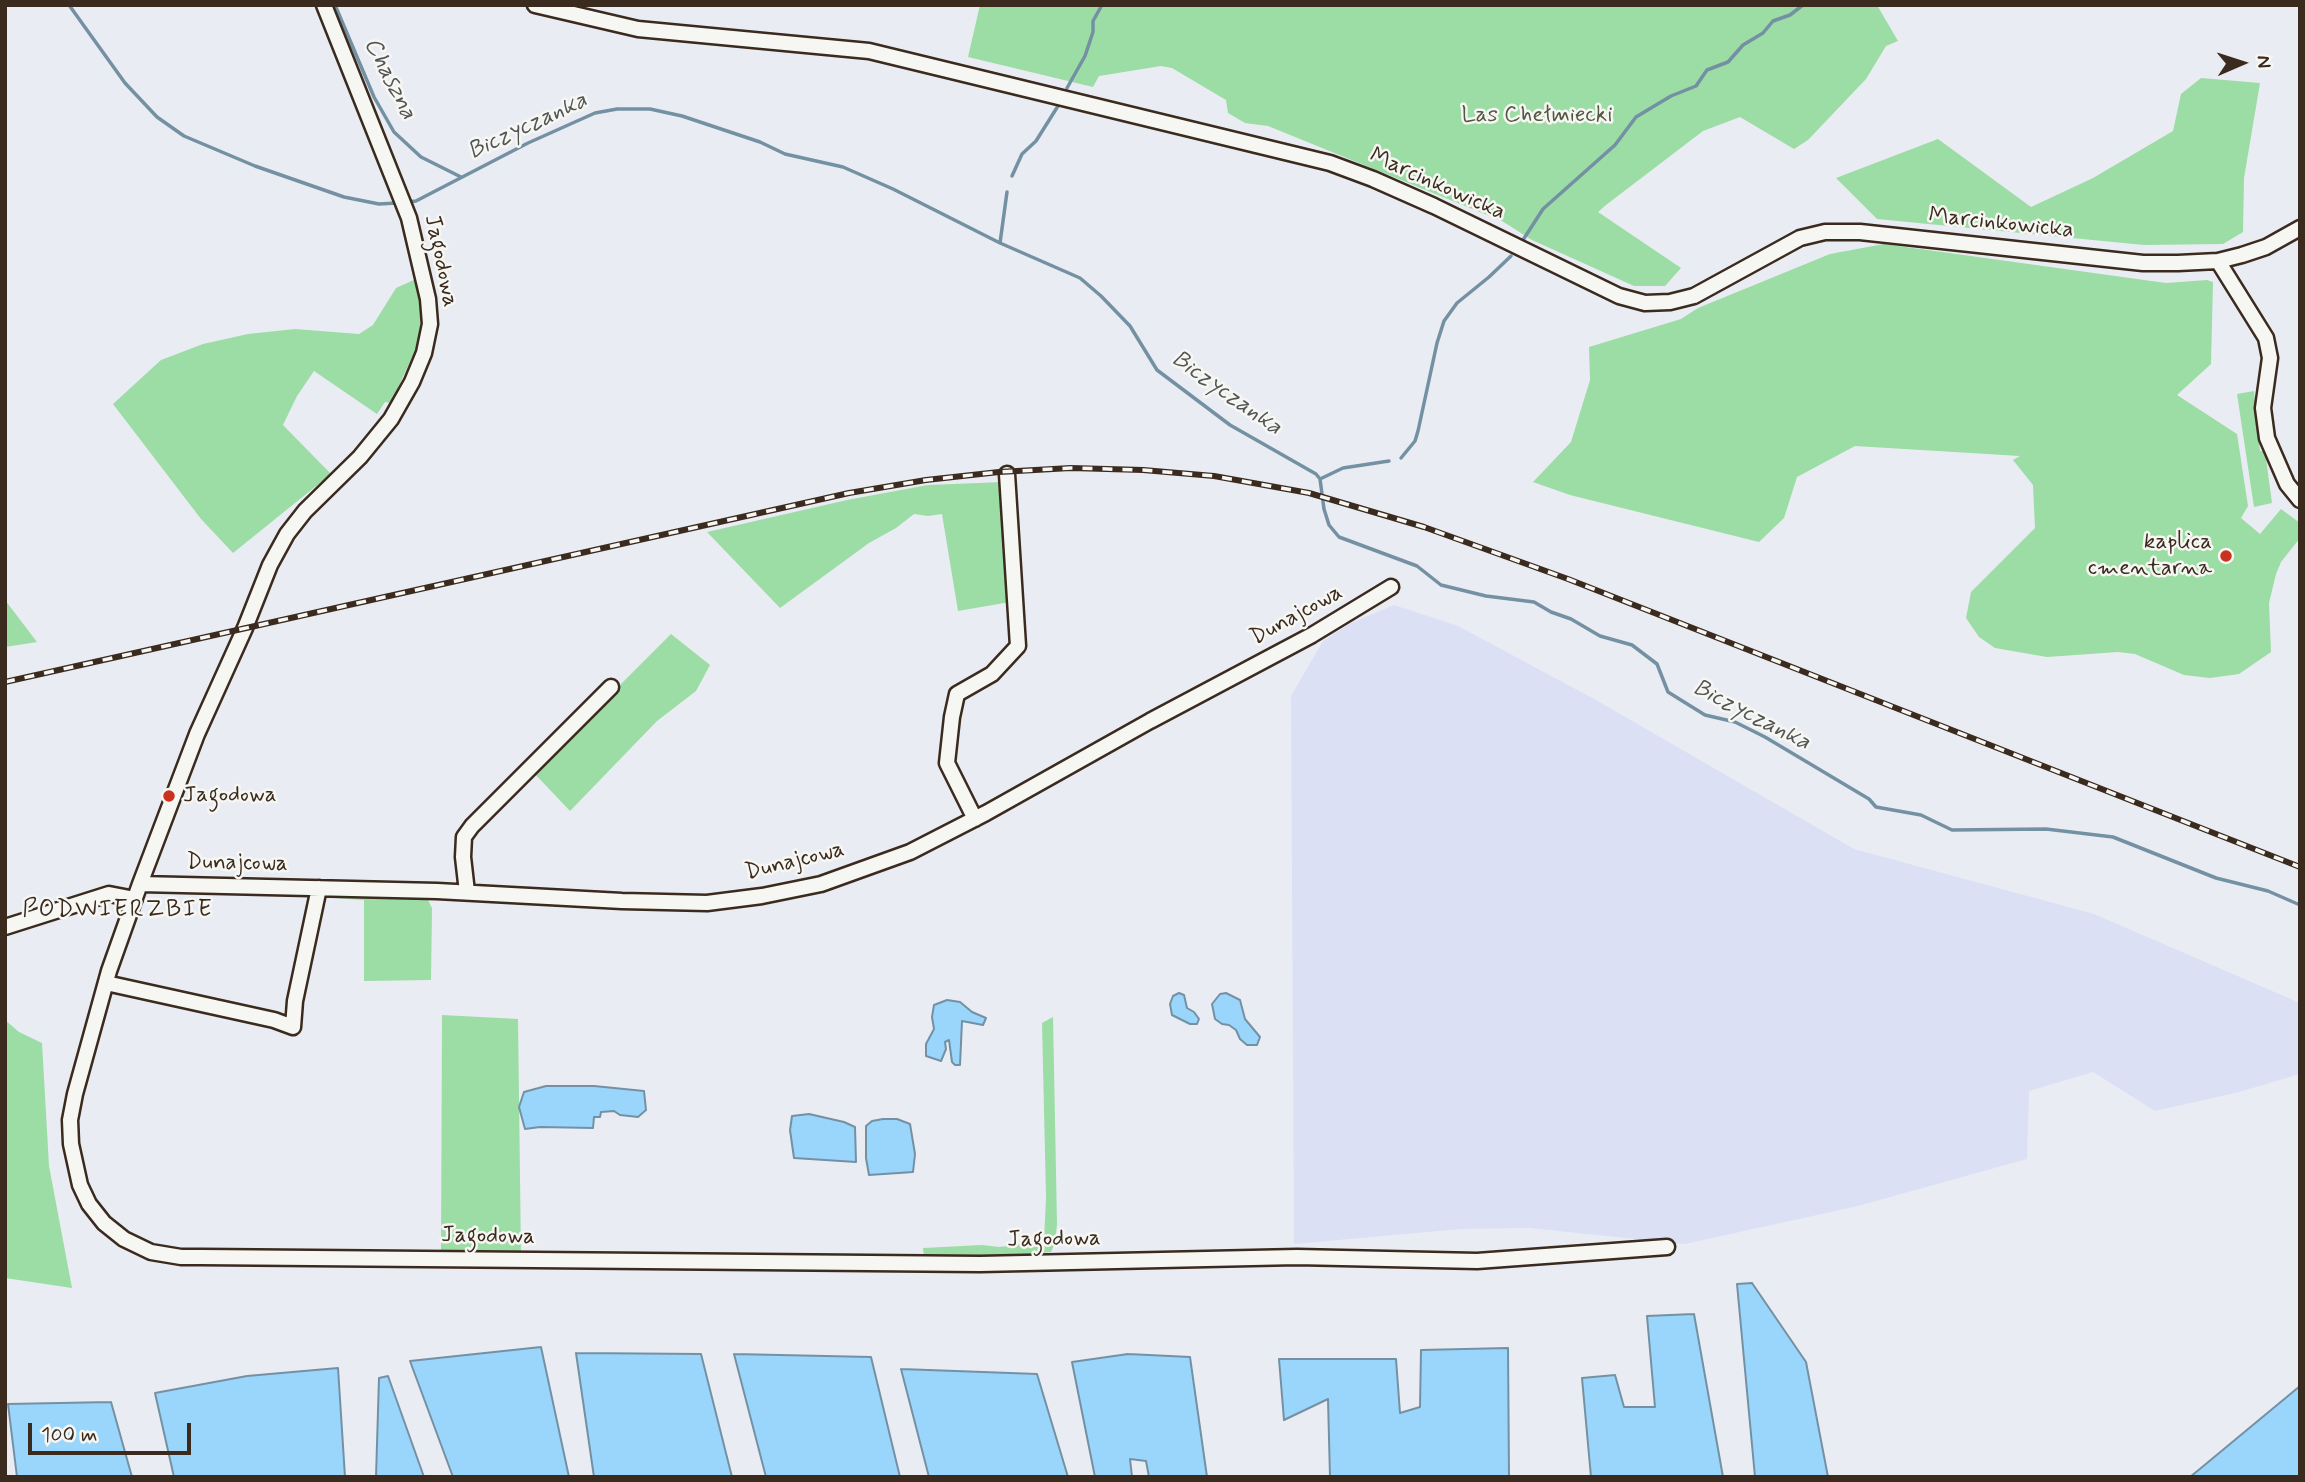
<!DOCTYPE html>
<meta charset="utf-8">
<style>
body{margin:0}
#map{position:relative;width:2305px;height:1482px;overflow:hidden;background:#eaecf3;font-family:Mynerve,sans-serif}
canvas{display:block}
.frame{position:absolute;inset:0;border:7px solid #3b2a1e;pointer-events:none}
.north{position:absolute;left:2207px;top:28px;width:70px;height:70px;-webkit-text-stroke:5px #f6f6f2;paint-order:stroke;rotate:87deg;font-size:19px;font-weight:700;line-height:28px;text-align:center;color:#3b2a1e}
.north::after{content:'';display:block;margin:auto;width:24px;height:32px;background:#3b2a1e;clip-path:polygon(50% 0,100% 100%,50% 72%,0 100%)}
.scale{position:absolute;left:28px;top:1423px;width:163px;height:32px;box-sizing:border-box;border:4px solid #3b2a1e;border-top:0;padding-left:9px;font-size:21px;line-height:24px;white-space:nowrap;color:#3b2a1e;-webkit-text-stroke:5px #f6f6f2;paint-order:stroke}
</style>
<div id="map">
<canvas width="2305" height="1482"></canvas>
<div class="frame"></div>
<div class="north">N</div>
<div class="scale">100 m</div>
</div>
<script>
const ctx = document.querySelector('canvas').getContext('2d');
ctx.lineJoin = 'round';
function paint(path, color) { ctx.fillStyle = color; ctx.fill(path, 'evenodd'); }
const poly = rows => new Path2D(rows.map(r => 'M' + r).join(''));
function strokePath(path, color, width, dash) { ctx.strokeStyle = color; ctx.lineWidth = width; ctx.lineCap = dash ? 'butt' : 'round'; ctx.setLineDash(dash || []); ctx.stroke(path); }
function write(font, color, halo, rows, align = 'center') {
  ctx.font = font + ' Mynerve,sans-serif'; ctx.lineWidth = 5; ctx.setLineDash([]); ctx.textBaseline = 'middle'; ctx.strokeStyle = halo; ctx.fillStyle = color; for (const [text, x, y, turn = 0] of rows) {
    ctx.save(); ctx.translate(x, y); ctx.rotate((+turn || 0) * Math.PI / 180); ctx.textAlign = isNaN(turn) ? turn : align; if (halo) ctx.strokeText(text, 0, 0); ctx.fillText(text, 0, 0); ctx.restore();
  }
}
const built = poly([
 [1394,605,1458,626,1596,700,1854,849,2094,914,2300,1003,2300,1074,2239,1092,2155,1111,2093,1072,2029,1091,2027,1159,1858,1206,1685,1244,1529,1228,1461,1229,1294,1244,1291,696,1323,641,1351,623]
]);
const green = poly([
 [980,5,1877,5,1898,41,1886,46,1866,79,1808,140,1794,149,1740,117,1703,131,1606,205,1598,212,1681,268,1665,286,1634,286,1532,240,1502,221,1268,126,1245,123,1228,113,1226,100,1172,68,1161,66,1099,76,1093,87,968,57],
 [2201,78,2260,83,2244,178,2243,232,2223,244,2144,245,1877,219,1836,178,1938,139,2031,207,2093,178,2173,131,2181,94],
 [1884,244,2166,283,2207,280,2213,282,2211,364,2177,395,2237,434,2248,506,2241,518,2260,534,2281,509,2300,523,2300,538,2281,562,2276,574,2269,603,2271,652,2239,674,2210,678,2184,675,2135,654,2118,652,2047,657,1995,648,1979,637,1966,618,1971,592,2035,528,2033,485,2013,460,2020,456,1855,446,1797,477,1784,518,1759,542,1570,495,1533,482,1571,442,1590,380,1589,347,1681,319,1698,308,1830,254],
 [416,279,420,288,422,315,417,346,391,403,385,402,377,414,314,371,297,396,283,425,331,474,233,553,201,519,113,404,161,360,203,344,248,334,295,329,359,334,373,325,396,288],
 [2254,391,2260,451,2265,451,2272,503,2254,507,2237,394],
 [1003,482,1010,602,958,611,942,514,928,516,914,514,896,528,869,543,780,608,707,532,847,500,928,485],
 [5,600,37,642,5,647],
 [671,634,710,665,696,691,657,721,570,811,533,772],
 [327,892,421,896,428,900,432,908,431,980,364,981,364,900,318,897],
 [442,1015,518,1019,521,1256,441,1251],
 [1053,1017,1057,1224,1055,1243,1051,1252,1003,1256,924,1258,923,1248,982,1245,999,1247,1044,1242,1046,1197,1042,1023],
 [5,1020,19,1032,42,1043,49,1166,72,1288,5,1278]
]);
const water = poly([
 [1179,993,1184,995,1187,1008,1194,1012,1199,1019,1197,1024,1190,1024,1172,1015,1170,1004,1173,996,1179,993],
 [1226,993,1240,1000,1245,1019,1260,1037,1257,1045,1247,1045,1240,1039,1236,1030,1229,1025,1222,1024,1215,1019,1212,1004,1220,994,1226,993],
 [947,1000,960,1002,972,1012,986,1018,983,1025,962,1021,960,1065,955,1065,952,1062,949,1040,945,1042,946,1049,941,1061,926,1056,926,1044,934,1029,932,1017,934,1005,947,1000],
 [546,1086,594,1086,644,1091,646,1110,638,1117,620,1115,614,1111,601,1112,600,1117,594,1117,593,1128,540,1127,525,1129,519,1107,524,1092,546,1086],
 [809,1114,844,1122,855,1127,856,1162,794,1158,790,1130,792,1116,809,1114],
 [883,1119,897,1119,910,1124,915,1154,913,1172,869,1175,866,1158,866,1126,872,1121,883,1119],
 [1752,1283,1806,1362,1828,1477,1755,1477,1737,1284,1752,1283],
 [1694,1314,1723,1477,1591,1477,1582,1378,1615,1375,1624,1407,1655,1407,1647,1316,1694,1314],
 [541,1347,569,1477,453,1477,410,1361,541,1347],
 [1508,1348,1509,1477,1330,1477,1328,1399,1284,1420,1279,1359,1396,1359,1400,1413,1420,1407,1421,1350,1508,1348],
 [576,1353,701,1354,732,1477,594,1477,576,1353],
 [734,1354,871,1357,900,1477,766,1477,734,1354],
 [1128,1354,1190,1357,1207,1477,1149,1477,1146,1461,1130,1459,1132,1477,1095,1477,1072,1362,1128,1354],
 [338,1368,345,1477,174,1477,155,1393,247,1376,338,1368],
 [901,1369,1037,1374,1068,1477,929,1477,901,1369],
 [388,1376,424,1477,376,1477,379,1378,388,1376],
 [2300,1386,2300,1477,2190,1477,2201,1468,2300,1386],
 [111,1402,132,1477,17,1477,8,1404,111,1402]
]);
const stream = poly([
 [69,5,125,83,157,117,184,136,255,166,344,197,379,204,397,203],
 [335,5,374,97,394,132,421,157,461,177],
 [1067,88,1085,56,1093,32,1093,21,1102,5],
 [1012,176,1022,154,1036,141,1058,106],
 [408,202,416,201,528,143,595,113,617,109,650,109,682,116,760,142,785,154,843,167,893,189,1000,243,1080,278,1101,296,1130,326,1157,370,1230,425,1316,474,1320,479,1324,509,1329,525,1339,537,1417,566,1441,585,1486,596,1534,602,1551,612,1571,619,1600,636,1632,645,1657,664,1668,692,1705,715,1735,722,1765,737,1869,799,1876,807,1921,815,1952,830,2046,829,2113,837,2216,878,2268,891,2300,905],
 [1523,240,1543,209,1615,145,1636,117,1671,96,1696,86,1707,70,1728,62,1743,45,1763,33,1773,21,1790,15,1803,5],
 [1000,243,1007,192],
 [1401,458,1415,441,1418,431,1437,343,1444,321,1457,303,1489,277,1511,256],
 [1320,479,1343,468,1389,461]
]);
const minor = poly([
 [324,5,409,218,428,299,430,324,424,353,412,382,391,419,360,457,305,511,287,534,270,565,245,628,197,734,140,884,109,971,75,1094,70,1120,71,1144,80,1185,89,1204,104,1223,124,1239,151,1252,181,1257,201,1257,980,1264,1297,1257,1477,1261,1667,1247],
 [535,5,638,29,869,51,1330,163,1373,179,1434,206,1619,296,1645,303,1670,302,1694,296,1800,238,1825,232,1860,232,2143,263,2178,263,2218,261,2242,255,2266,247,2300,228],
 [2218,261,2266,338,2270,358,2263,408,2267,438,2287,484,2300,500],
 [975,819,947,763,952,717,957,694,992,674,1018,646,1007,474],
 [140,884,437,891,622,901,707,903,762,896,821,884,910,852,986,813,1150,721,1312,635,1391,587],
 [467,892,463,857,464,837,472,826,611,687],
 [5,927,109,894,135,899],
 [106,983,274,1020,293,1027,295,1001,319,888]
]);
const rail = poly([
 [5,682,849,493,926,480,999,472,1071,468,1143,470,1214,476,1309,493,1424,527,1568,579,2300,867]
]);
const markers = [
 [2226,556,7,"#c8321e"],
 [169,796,7,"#c8321e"]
];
const parkNames = [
 ["Las Chełmiecki",1537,116]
];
const streetNames = [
 ["Marcinkowicka",1437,185,24],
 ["Marcinkowicka",2001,224,6],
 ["Jagodowa",440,261,78],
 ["Dunajcowa",1297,616,-29],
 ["Dunajcowa",795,862,-14],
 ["Dunajcowa",237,864,1],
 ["Jagodowa",488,1237,1],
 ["Jagodowa",1054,1240,-1]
];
const poiNames = [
 ["kaplica",2212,543],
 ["cmentarna",2212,569],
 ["Jagodowa",183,796,"left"]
];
const waterNames = [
 ["Chaszna",389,79,63],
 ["Biczyczanka",528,127,-25],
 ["Biczyczanka",1226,394,35],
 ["Biczyczanka",1751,716,27]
];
const neighbourhoodNames = [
 ["PODWIERZBIE",118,911]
];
paint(built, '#dce0f4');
paint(green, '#9cdca5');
paint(water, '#9ad6fb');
strokePath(water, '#7491a3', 2);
strokePath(stream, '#7491a3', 3.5);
strokePath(minor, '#3b2a1e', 19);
strokePath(minor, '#f6f6f2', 14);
strokePath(rail, '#3b2a1e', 6);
strokePath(rail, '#f6f6f2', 3.5, [10]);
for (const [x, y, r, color] of markers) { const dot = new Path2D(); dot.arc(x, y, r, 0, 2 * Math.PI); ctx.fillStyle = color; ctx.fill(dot); strokePath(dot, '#f6f6f2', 2.5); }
write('23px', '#535640', '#f6f6f2', parkNames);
write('23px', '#3b2a1e', '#f6f6f2', streetNames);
write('23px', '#3b2a1e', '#f6f6f2', poiNames, 'right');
write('italic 24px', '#535555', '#f6f6f2', waterNames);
ctx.letterSpacing = '2px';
write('24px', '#3b2a1e', '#f6f6f2', neighbourhoodNames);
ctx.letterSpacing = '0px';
</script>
